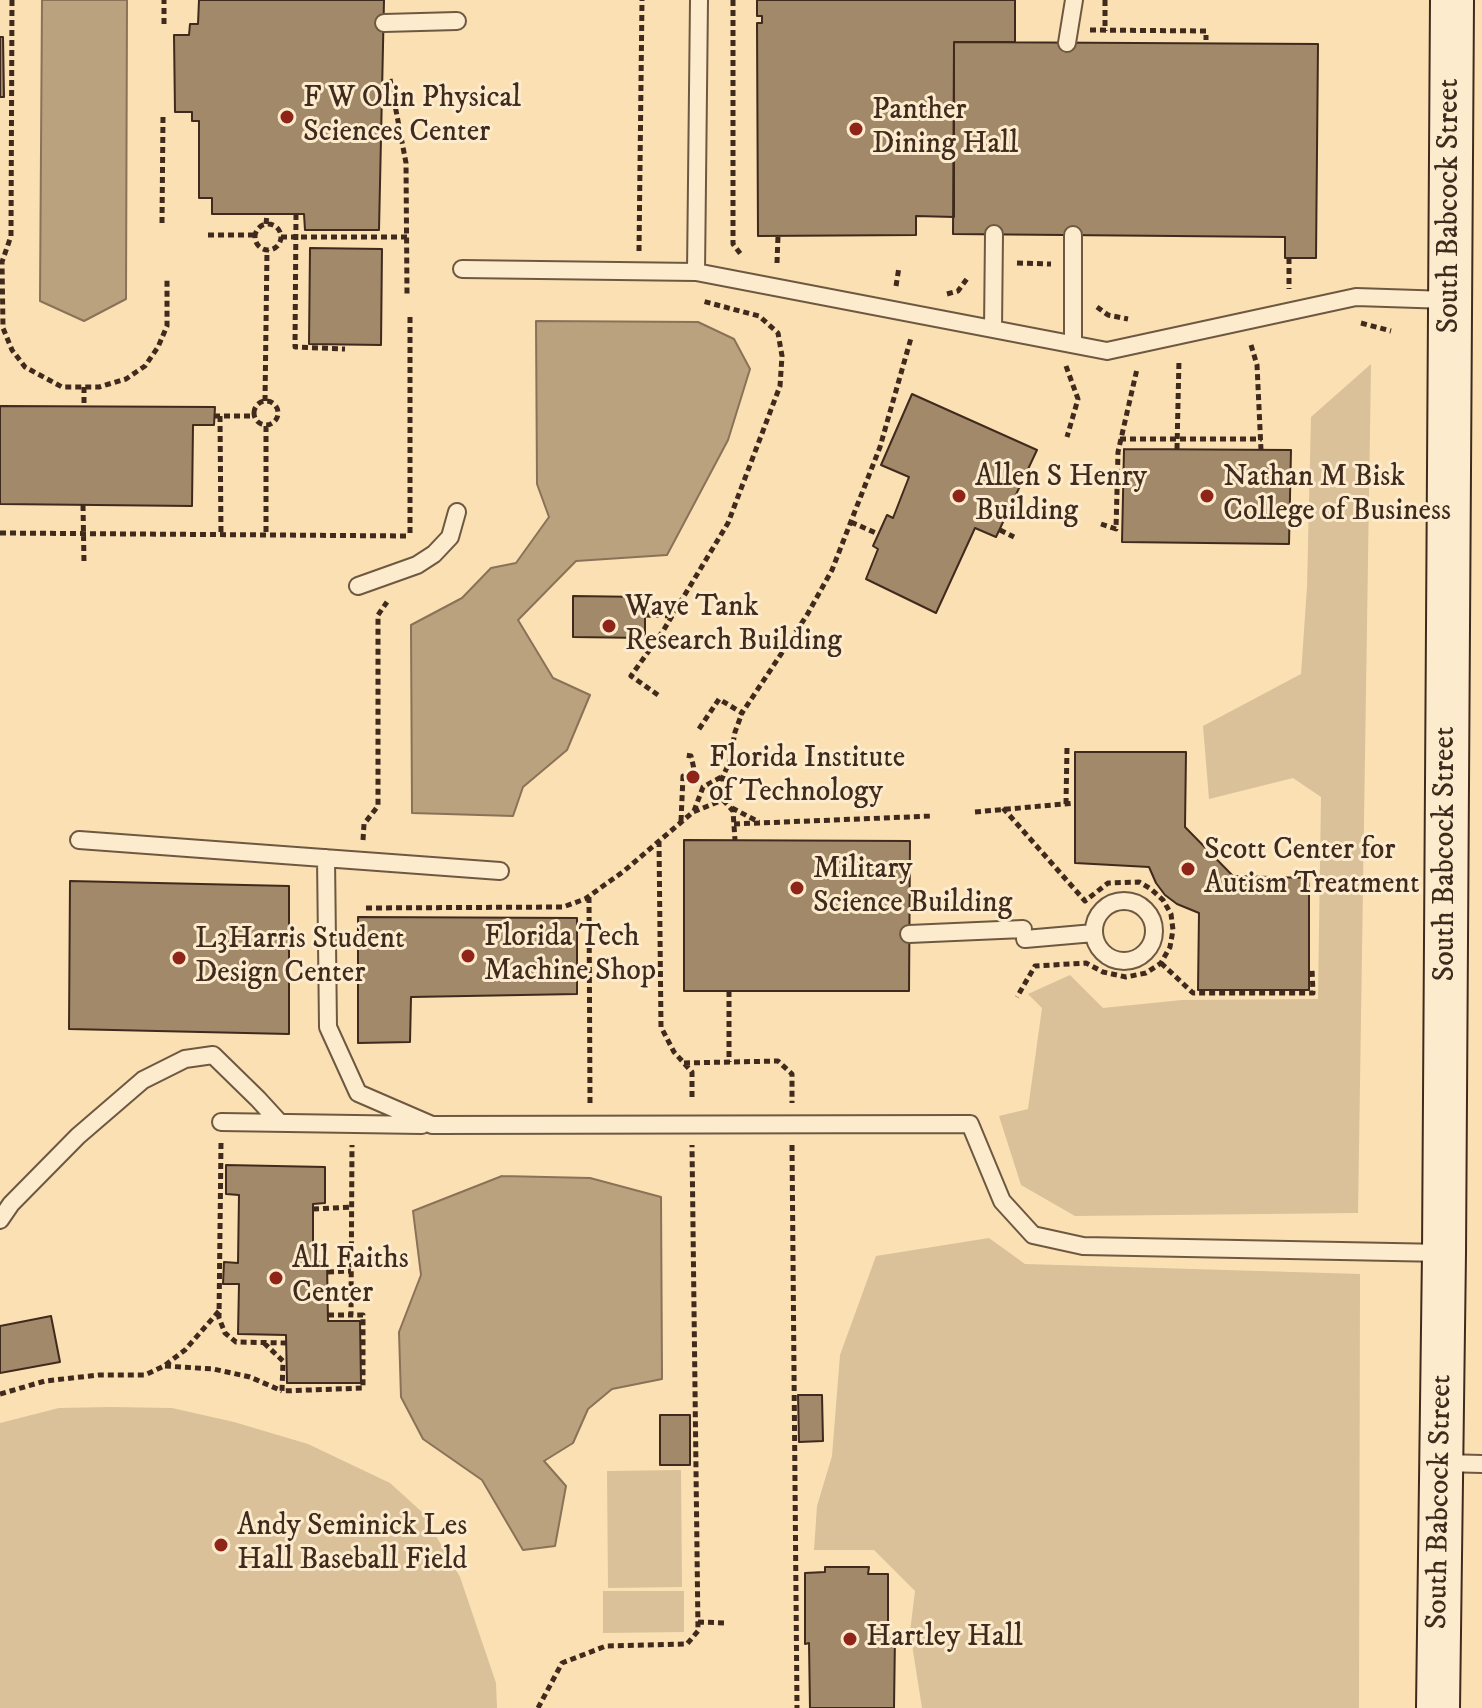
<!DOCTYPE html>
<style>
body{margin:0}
canvas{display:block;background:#fae0b2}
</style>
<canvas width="1482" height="1708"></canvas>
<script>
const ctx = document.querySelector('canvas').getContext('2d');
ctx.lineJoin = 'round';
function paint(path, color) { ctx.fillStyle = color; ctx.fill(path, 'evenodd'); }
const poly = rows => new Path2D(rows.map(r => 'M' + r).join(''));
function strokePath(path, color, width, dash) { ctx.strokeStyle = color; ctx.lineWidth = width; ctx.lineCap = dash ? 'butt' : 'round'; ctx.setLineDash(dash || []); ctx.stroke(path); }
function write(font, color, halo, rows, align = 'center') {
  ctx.font = font + ' "IM FELL DW Pica",serif'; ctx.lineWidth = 6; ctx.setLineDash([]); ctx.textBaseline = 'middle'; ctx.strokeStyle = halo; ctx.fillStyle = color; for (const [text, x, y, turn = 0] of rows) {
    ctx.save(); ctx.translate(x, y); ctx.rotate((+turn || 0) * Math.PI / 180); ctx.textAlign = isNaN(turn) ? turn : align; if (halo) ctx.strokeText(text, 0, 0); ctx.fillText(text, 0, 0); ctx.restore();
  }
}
const green = poly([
 [1371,364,1358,1213,1075,1216,1021,1185,999,1116,1028,1109,1042,1008,1028,994,1070,975,1103,1008,1182,1000,1318,999,1321,797,1293,778,1209,799,1203,726,1301,674,1307,587,1311,417],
 [989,1238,1025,1264,1360,1274,1359,1708,922,1708,910,1632,915,1591,874,1550,814,1550,817,1506,832,1456,840,1355,876,1256],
 [111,1407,172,1408,234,1422,308,1444,390,1483,422,1512,460,1577,496,1683,497,1708,0,1708,0,1423,59,1408],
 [681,1470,682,1587,608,1588,607,1471],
 [603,1591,684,1591,684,1632,603,1633]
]);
const water = poly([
 [42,0,127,0,126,299,84,321,40,301,42,0],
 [536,321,698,322,734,339,750,369,728,440,667,555,576,561,518,620,553,678,590,695,567,750,523,787,513,816,412,813,411,625,462,598,491,568,516,563,549,517,537,484,536,321],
 [502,1176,590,1178,661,1197,662,1379,612,1389,588,1409,573,1443,544,1461,566,1486,555,1546,523,1550,482,1480,423,1439,401,1397,399,1332,421,1275,413,1211,502,1176]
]);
const building = poly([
 [199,0,384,0,379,230,305,230,304,214,212,214,212,198,199,198,199,121,192,121,192,112,175,112,174,35,189,35,190,24,198,24,199,0],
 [757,0,1015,0,1015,42,954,42,954,217,916,216,916,235,758,236,757,23,762,23,762,16,757,16,757,0],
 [0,37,3,37,4,97,0,97,0,37],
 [954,42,1318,44,1316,258,1285,258,1285,237,953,234,954,42],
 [310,248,382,249,381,345,309,344,310,248],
 [912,394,1037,450,996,537,975,528,936,613,866,579,878,549,873,546,887,515,893,518,909,477,881,465,912,394],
 [0,406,215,407,214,425,193,425,192,506,0,504,0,406],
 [1124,449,1291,450,1289,544,1122,542,1124,449],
 [573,596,645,597,645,638,573,637,573,596],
 [1075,752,1186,752,1185,827,1233,876,1309,878,1309,990,1198,990,1199,913,1177,904,1165,895,1156,883,1149,867,1075,863,1075,752],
 [684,840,910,841,909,991,684,991,684,840],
 [70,881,289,886,289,1034,69,1029,70,881],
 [358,917,577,918,577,994,411,997,410,1042,358,1043,358,917],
 [226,1165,325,1167,325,1203,313,1204,313,1262,327,1261,328,1321,360,1321,361,1383,287,1383,286,1335,238,1334,239,1284,223,1284,224,1262,238,1263,239,1195,226,1194,226,1165],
 [51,1316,60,1362,0,1373,0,1326,51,1316],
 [798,1395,822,1395,823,1441,799,1442,798,1395],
 [660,1415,690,1415,690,1465,660,1465,660,1415],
 [825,1567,869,1567,868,1574,888,1574,888,1635,895,1635,894,1708,810,1708,809,1643,805,1644,805,1573,825,1572,825,1567]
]);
const path = poly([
 [12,0,11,236,2,262,3,328,12,350,25,367,62,387,99,387,126,379,145,366,158,347,167,326,167,277],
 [733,0,733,244,742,256],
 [1105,0,1105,31],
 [164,24,164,0],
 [1090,30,1206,31,1206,40],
 [390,79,406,163,407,295],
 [296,214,295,347,345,349],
 [162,223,163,116],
 [266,224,267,214],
 '255 237a13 13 0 1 1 26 0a13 13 0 1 1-26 0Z',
 [208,235,255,235],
 [281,237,407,237],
 [639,251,642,0],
 [1289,258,1289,289],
 [777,263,778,236],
 [1017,263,1051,264],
 [896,286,899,267],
 [947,294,958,291,969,276],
 [1097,307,1108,315,1128,319],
 [410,317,410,536],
 [1361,323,1391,331],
 [1251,345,1257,365,1261,450],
 [1066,366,1078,399,1067,437],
 [84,387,84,406],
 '254 413a12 12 0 1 1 24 0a12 12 0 1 1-24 0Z',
 [265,401,267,250],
 [214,416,253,416],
 [220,416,221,535],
 [266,426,266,535],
 [1120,439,1262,439],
 [1177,449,1179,359],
 [83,505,84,562],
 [851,522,878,534],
 [1101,524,1116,529,1118,452,1137,369],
 [1000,530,1014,537],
 [0,533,410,536],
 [645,615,672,616],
 [658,695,631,676,663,631,728,523,780,386,782,356,778,333,759,316,702,301],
 [699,729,719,699,742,713,807,615,832,570,880,447,911,338],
 [723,800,733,811,735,840],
 [1066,804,1067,747],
 [732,808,759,822],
 [1003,808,1085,901,1108,883,1139,882,1151,889,1163,900,1171,914,1173,930,1170,947,1161,963,1146,973,1126,977,1103,972,1086,963,1035,966,1017,997],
 [694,811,703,787,723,776],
 [975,812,1075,803],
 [681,821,683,776,689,774,694,769,691,756,685,755],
 [734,824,933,816],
 [363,840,364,824,378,806,378,615,387,602],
 [659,841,661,1027,674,1052,692,1072,692,1099],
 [589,897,590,1103],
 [366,908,563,907,585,899,624,871,693,812,723,800,723,776,730,761,735,732,742,713],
 [1161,963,1193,993,1313,993,1312,969],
 [729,991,729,1062],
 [684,1063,778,1061,792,1074,792,1103],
 [221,1143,219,1318,225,1333,236,1342,287,1343],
 [792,1145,797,1708],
 [313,1209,352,1207],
 [328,1272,351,1271],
 [328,1315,351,1315],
 [264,1343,283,1361,282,1391,363,1388,363,1315,351,1315,352,1145],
 [165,1366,213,1369,250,1377,282,1391],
 [0,1394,45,1381,99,1375,145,1375,164,1366,185,1350,219,1311],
 [698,1622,727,1623],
 [538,1708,562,1663,606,1646,687,1644,698,1631,692,1145]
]);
const service = poly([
 [384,23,457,21],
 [1067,43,1074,0],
 [1073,235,1073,344],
 [462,269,696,272,1107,351,1356,297,1448,300],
 [696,272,699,0],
 [993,329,994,234],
 [358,586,417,565,434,554,450,537,457,512],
 [79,840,500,871],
 [326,858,328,1027,358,1093,432,1125,970,1124,1002,1201,1033,1235,1083,1246,1444,1253],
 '1094 931a30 30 0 1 1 60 0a30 30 0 1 1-60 0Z',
 [909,934,1023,929],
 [1025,939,1094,933],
 [221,1122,422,1125],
 [0,1220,11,1204,78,1136,143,1080,185,1059,213,1055,258,1099,280,1123],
 [1444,1463,1482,1464]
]);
const secondary = poly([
 [1438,1708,1444,1253,1452,0]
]);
const markers = [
 [287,117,8,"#8f2418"],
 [856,129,8,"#8f2418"],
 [959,496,8,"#8f2418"],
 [1207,496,8,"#8f2418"],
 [609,626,8,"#8f2418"],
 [693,777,8,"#8f2418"],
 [1188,869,8,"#8f2418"],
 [797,888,8,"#8f2418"],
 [468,956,8,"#8f2418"],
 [179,958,8,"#8f2418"],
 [276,1278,8,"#8f2418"],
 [221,1545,8,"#8f2418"],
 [850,1639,8,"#8f2418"]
];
const poiNames = [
 ["F W Olin Physical",303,100],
 ["Sciences Center",303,134],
 ["Panther",872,112],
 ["Dining Hall",872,146],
 ["Allen S Henry",975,479],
 ["Building",975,513],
 ["Nathan M Bisk",1223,479],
 ["College of Business",1223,513],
 ["Wave Tank",625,609],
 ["Research Building",625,643],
 ["Florida Institute",709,760],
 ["of Technology",709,794],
 ["Scott Center for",1204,852],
 ["Autism Treatment",1204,886],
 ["Military",813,871],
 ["Science Building",813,905],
 ["Florida Tech",484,939],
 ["Machine Shop",484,973],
 ["L3Harris Student",195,941],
 ["Design Center",195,975],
 ["All Faiths",292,1261],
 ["Center",292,1295],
 ["Andy Seminick Les",237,1528],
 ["Hall Baseball Field",237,1562],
 ["Hartley Hall",866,1639]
];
const streetNames = [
 ["South Babcock Street",1451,206,-90],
 ["South Babcock Street",1447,854,-90],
 ["South Babcock Street",1441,1502,-89]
];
paint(green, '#dac199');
paint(water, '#bba27f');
strokePath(water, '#8a7258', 2);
paint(building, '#a1896a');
strokePath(building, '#402a1d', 2);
strokePath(service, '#6e5842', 20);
strokePath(secondary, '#402a1d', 46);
strokePath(path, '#402a1d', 5, [6, 4]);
strokePath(service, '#fcebcd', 16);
strokePath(secondary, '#fcebcd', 42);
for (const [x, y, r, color] of markers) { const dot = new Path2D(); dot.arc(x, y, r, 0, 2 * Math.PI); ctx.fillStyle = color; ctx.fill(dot); strokePath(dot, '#fcebcd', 3); }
write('30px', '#402a1d', '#fcebcd', poiNames, 'left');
write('30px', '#402a1d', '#fcebcd', streetNames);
</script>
